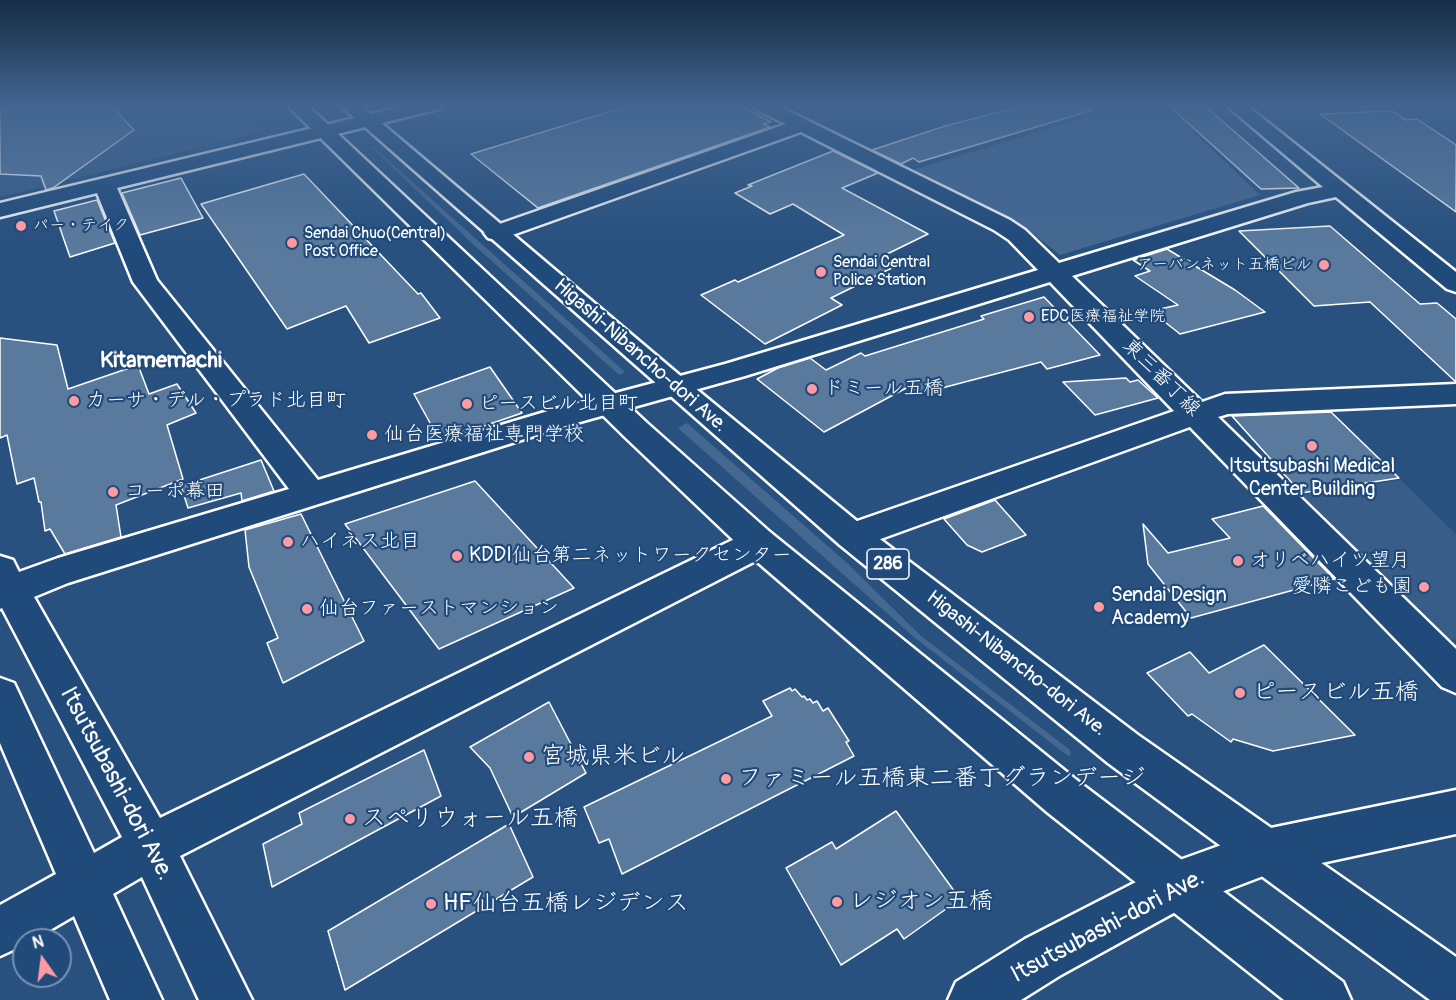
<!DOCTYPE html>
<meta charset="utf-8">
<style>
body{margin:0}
#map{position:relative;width:1456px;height:1000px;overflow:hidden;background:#28517f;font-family:Pangolin,sans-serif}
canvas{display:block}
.north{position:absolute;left:12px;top:928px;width:60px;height:60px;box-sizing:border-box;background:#1f4a7a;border:2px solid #7992af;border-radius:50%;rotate:346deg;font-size:16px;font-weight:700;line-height:24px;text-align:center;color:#fff}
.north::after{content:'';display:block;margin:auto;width:21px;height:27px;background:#ff9aa2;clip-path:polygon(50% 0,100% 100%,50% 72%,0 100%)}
</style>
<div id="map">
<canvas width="1456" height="1000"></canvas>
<div class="north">N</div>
</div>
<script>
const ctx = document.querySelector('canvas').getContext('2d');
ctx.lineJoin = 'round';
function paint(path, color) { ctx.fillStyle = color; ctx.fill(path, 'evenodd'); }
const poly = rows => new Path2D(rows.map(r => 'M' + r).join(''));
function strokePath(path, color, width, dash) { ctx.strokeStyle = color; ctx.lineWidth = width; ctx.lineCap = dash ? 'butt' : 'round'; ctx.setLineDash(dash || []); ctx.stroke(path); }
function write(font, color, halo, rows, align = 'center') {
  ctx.font = font + ' Pangolin,"Klee One",sans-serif'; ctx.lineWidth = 4.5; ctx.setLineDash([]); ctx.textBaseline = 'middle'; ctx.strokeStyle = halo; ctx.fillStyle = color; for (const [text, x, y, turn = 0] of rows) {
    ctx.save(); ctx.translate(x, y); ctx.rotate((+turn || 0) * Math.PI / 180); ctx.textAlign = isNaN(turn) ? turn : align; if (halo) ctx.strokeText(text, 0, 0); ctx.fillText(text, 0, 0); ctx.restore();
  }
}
const built = poly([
 [0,105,242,105,263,127,258,133,0,197],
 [1401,480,1456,534,1456,639,1446,641,1302,495]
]);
const green = poly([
 [1127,105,1163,105,1182,122,1223,121,1231,128,1191,130,1260,195,1060,255,1022,225,913,170],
 [370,146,372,146,624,371,623,374,618,374,476,247],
 [687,423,846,562,920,635,1070,750,1071,755,1068,756,915,638,678,428]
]);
const building = poly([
 [0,105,110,105,134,130,53,188,46,190,41,176,0,174,0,105],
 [631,105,738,105,771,122,763,124,770,127,538,208,471,154,631,105],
 [1026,105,1089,105,1090,111,919,162,913,158,901,164,872,150,945,126,1026,105],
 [1168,105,1204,105,1299,188,1261,189,1168,105],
 [1392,111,1406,120,1417,119,1456,145,1456,212,1320,114,1392,111],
 [833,151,878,173,842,188,928,234,883,256,898,265,831,298,842,305,765,344,701,295,735,280,738,282,844,235,793,204,770,214,735,193,752,186,748,185,833,151],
 [304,174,418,294,421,293,440,318,369,343,346,306,287,329,201,204,304,174],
 [181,178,203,218,140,235,122,193,181,178],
 [97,200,115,243,70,257,54,211,97,200],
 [1330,226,1420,304,1437,303,1456,319,1456,382,1370,302,1314,306,1239,231,1330,226],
 [1167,249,1235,290,1265,312,1180,334,1151,311,1178,305,1135,276,1150,271,1133,260,1167,249],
 [1044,297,1100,355,1047,369,1041,362,919,394,910,386,824,432,757,379,778,368,810,358,826,370,861,353,865,356,984,319,981,316,1044,297],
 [0,338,57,345,68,389,138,365,149,394,177,384,196,413,167,425,183,479,116,505,121,537,65,554,50,529,45,531,41,502,39,502,34,478,17,484,7,435,0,438,0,338],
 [490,367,522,413,440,441,414,394,490,367],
 [1126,378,1130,382,1138,380,1158,398,1095,415,1063,382,1126,378],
 [1331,412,1399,478,1301,493,1232,416,1331,412],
 [261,460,274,491,242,501,241,493,188,508,181,486,261,460],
 [475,481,574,588,439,649,345,524,475,481],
 [995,500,1026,535,982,552,967,545,944,519,995,500],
 [1263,506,1334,579,1191,618,1148,564,1143,524,1168,553,1230,538,1212,519,1263,506],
 [301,514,364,641,283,683,267,643,278,638,249,567,245,530,301,514],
 [1264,645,1355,735,1273,751,1233,739,1231,742,1192,714,1188,716,1147,673,1190,652,1209,673,1264,645],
 [790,688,792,691,795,689,802,697,804,696,807,700,810,699,813,703,817,701,823,711,828,708,849,741,846,742,854,756,622,874,609,839,599,843,584,807,772,716,763,701,790,688],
 [549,702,586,773,513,817,490,768,470,747,549,702],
 [424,750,441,796,272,887,263,844,302,824,299,813,424,750],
 [896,811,960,899,904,939,897,929,841,965,786,868,832,842,836,849,896,811],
 [509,824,533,877,345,990,328,931,509,824]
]);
const minor = poly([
 [409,105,441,105,439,109,117,188,157,280,318,480,548,411,725,364,1038,270,1009,240,994,230,801,132,504,238,496,240,488,238,484,233,488,228,786,124,755,109,753,105,776,105,1010,220,1025,230,1059,263,1296,192,1323,187,1226,105,1246,105,1456,272,1456,292,1447,289,1336,197,1308,203,1072,276,1202,402,1225,394,1456,384,1456,404,1228,414,1218,417,1456,649,1456,693,1442,687,1190,427,864,545,852,549,840,545,835,536,840,527,1174,411,1050,282,745,376,569,425,68,583,34,597,160,818,747,533,759,530,771,533,776,543,771,553,180,856,252,1000,199,1000,142,877,113,894,162,1000,110,1000,74,916,33,940,24,940,24,945,0,956,0,905,56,874,0,743,0,678,14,683,94,853,122,837,2,608,0,609,0,556,13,560,19,572,58,558,289,489,133,282,97,193,0,217,0,203,409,105],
 [1456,790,1456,834,1266,875,1190,904,1061,975,1021,1000,948,1000,956,982,1025,939,1177,861,1266,829,1456,790]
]);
const highway = poly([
 [287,105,307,105,647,423,771,533,1079,782,1343,982,1351,1000,1284,1000,1047,812,747,553,625,437,287,105],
 [340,105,360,105,684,379,864,527,1138,735,1456,957,1456,1000,1430,1000,1108,763,840,545,340,105]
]);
const markers = [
 [21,226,6,"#ff9aa2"],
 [292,243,6,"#ff9aa2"],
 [1324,265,6,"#ff9aa2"],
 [821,272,6,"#ff9aa2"],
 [1029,317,6,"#ff9aa2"],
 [812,389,6,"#ff9aa2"],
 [74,401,6,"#ff9aa2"],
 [467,404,6,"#ff9aa2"],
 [372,435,6,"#ff9aa2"],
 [1312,446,6,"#ff9aa2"],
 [113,492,6,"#ff9aa2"],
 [288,542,6,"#ff9aa2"],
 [457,556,6,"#ff9aa2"],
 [1238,561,6,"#ff9aa2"],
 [1424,587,6,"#ff9aa2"],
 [1099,607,6,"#ff9aa2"],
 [307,609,6,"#ff9aa2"],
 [1240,693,6,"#ff9aa2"],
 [529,757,6,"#ff9aa2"],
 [726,779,6,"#ff9aa2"],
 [350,819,6,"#ff9aa2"],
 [837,902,6,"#ff9aa2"],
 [431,904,6,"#ff9aa2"]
];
const farPoinames = [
 ["パー・テイク",33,226],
 ["Sendai Chuo(Central)",304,234],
 ["Post Office",304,252],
 ["Sendai Central",833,263],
 ["Police Station",833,281],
 ["アーバンネット五橋ビル",1312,265,"right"],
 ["EDC医療福祉学院",1041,317]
];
const shields = [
 [888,564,42]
];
const shieldNames = [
 ["286",888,564]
];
const streetNames = [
 ["Higashi-Nibancho-dori Ave.",640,356,41],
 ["東三番丁線",1161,378,45],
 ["Higashi-Nibancho-dori Ave.",1016,664,38]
];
const poiNames = [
 ["ドミール五橋",824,389],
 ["カーサ・デル・プラド北目町",86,401],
 ["ピースビル北目町",479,404],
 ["仙台医療福祉専門学校",384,435],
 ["Itsutsubashi Medical",1312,467,"center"],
 ["Center Building",1312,490,"center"],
 ["コーポ幕田",125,492],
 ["ハイネス北目",300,542],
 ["KDDI仙台第二ネットワークセンター",469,556],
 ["オリベハイツ望月",1250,561],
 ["愛隣こども園",1412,587,"right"],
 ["Sendai Design",1111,596],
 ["Academy",1111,619],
 ["仙台ファーストマンション",319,609]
];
const quarterNames = [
 ["Kitamemachi",161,361]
];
const nearPoinames = [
 ["ピースビル五橋",1252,693],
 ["宮城県米ビル",541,757],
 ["ファミール五橋東二番丁グランデージ",738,779],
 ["スペリウォール五橋",362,819],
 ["レジオン五橋",849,902],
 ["HF仙台五橋レジデンス",443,904]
];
const nearStreetnames = [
 ["Itsutsubashi-dori Ave.",116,784,62],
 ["Itsutsubashi-dori Ave.",1108,927,-28]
];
paint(built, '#375d88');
paint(green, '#446890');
paint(building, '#5a7a9d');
strokePath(building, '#fff', 1.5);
strokePath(minor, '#fff', 5);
strokePath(highway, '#fff', 5);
paint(minor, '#1f4a7a');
paint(highway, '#1f4a7a');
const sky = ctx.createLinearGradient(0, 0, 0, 245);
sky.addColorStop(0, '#162d46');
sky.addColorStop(0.43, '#426590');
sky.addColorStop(1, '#42659000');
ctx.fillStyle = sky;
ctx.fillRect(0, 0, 1456, 245);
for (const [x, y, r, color] of markers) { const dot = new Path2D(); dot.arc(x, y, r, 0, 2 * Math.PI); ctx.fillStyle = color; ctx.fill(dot); strokePath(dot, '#1f4a7a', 2); }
write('16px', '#fff', '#1f4a7a', farPoinames, 'left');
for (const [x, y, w] of shields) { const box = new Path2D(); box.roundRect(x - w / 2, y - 15, w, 30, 4.5); ctx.fillStyle = '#1f4a7a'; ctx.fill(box); strokePath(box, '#fff', 1.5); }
write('bold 18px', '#fff', null, shieldNames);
write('20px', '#fff', '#1f4a7a', streetNames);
write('20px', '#fff', '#1f4a7a', poiNames, 'left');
write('bold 22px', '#fff', '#1f4a7a', quarterNames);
write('24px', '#fff', '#1f4a7a', nearPoinames, 'left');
write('24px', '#fff', '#1f4a7a', nearStreetnames);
</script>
